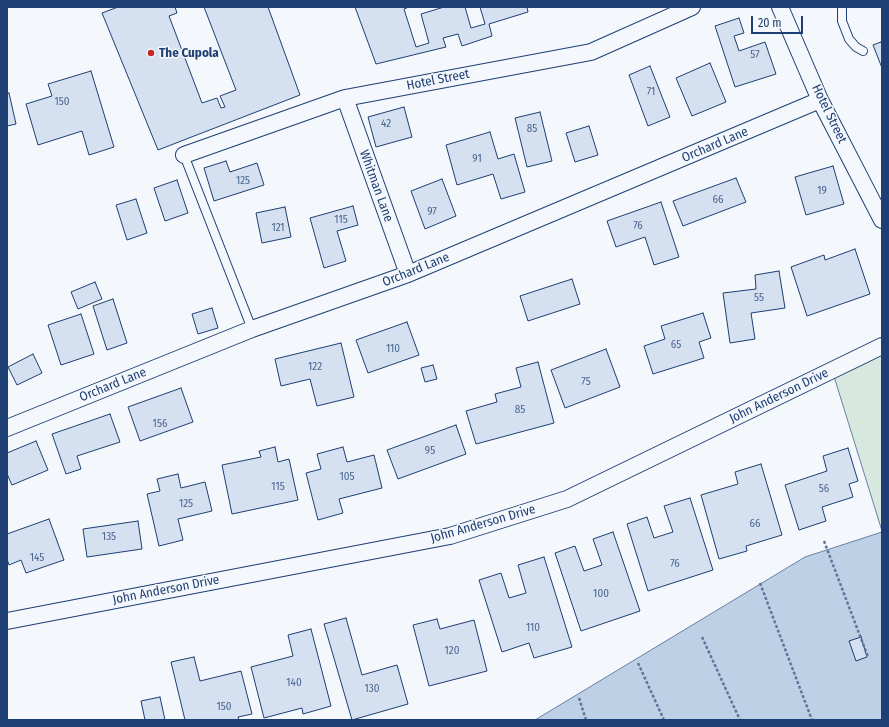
<!DOCTYPE html>
<style>
body{margin:0}
#map{position:relative;width:889px;height:727px;overflow:hidden;background:#f4f7fb;font-family:"Fira Sans Condensed",sans-serif}
canvas{display:block}
.frame{position:absolute;inset:0;border:8px solid #1d3f73;pointer-events:none}
.scale{position:absolute;left:751px;top:16px;width:52px;height:18px;box-sizing:border-box;border:2px solid #1d3f73;border-top:0;padding-left:5px;font-size:12px;line-height:14px;white-space:nowrap;color:#1d3f73;-webkit-text-stroke:3px #f4f7fb;paint-order:stroke}
</style>
<div id="map">
<canvas width="889" height="727"></canvas>
<div class="frame"></div>
<div class="scale">20 m</div>
</div>
<script>
const ctx = document.querySelector('canvas').getContext('2d');
ctx.lineJoin = 'round';
function paint(path, color) { ctx.fillStyle = color; ctx.fill(path, 'evenodd'); }
const poly = rows => new Path2D(rows.map(r => 'M' + r).join(''));
function strokePath(path, color, width, dash) { ctx.strokeStyle = color; ctx.lineWidth = width; ctx.lineCap = dash ? 'butt' : 'round'; ctx.setLineDash(dash || []); ctx.stroke(path); }
function write(font, color, halo, rows, align = 'center') {
  ctx.font = font + ' "Fira Sans Condensed",sans-serif'; ctx.lineWidth = 3; ctx.setLineDash([]); ctx.textBaseline = 'middle'; ctx.strokeStyle = halo; ctx.fillStyle = color; for (const [text, x, y, turn = 0] of rows) {
    ctx.save(); ctx.translate(x, y); ctx.rotate((+turn || 0) * Math.PI / 180); ctx.textAlign = isNaN(turn) ? turn : align; if (halo) ctx.strokeText(text, 0, 0); ctx.fillText(text, 0, 0); ctx.restore();
  }
}
const green = poly([
 [882,346,882,531,832,370,882,346]
]);
const water = poly([
 [882,532,882,720,535,720,805,557,882,532]
]);
const building = poly([
 [118,7,175,7,177,13,169,16,202,103,217,98,221,108,225,107,220,96,236,90,204,7,268,7,300,95,158,150,102,13,118,7],
 [355,7,409,7,404,9,416,47,429,43,421,14,444,7,465,7,471,28,485,24,480,7,527,7,528,12,489,24,492,36,462,46,458,34,443,38,446,47,376,64,355,7],
 [739,18,744,33,734,36,739,51,765,42,776,74,735,87,715,26,739,18],
 [881,42,882,44,882,68,873,45,881,42],
 [710,63,726,102,692,116,676,78,710,63],
 [650,66,670,117,648,126,629,75,650,66],
 [91,71,114,147,89,155,82,131,38,145,26,104,52,96,48,84,91,71],
 [9,93,16,124,7,126,7,94,9,93],
 [404,107,412,137,376,147,368,117,404,107],
 [540,112,552,161,527,167,515,118,540,112],
 [589,126,598,155,575,162,566,133,589,126],
 [490,132,498,159,514,154,525,192,501,199,493,174,457,185,446,145,490,132],
 [226,161,230,172,257,163,264,185,214,201,204,168,226,161],
 [833,166,844,204,806,215,795,177,833,166],
 [736,178,746,202,683,226,673,201,736,178],
 [442,179,456,216,425,229,411,191,442,179],
 [177,180,188,213,165,221,154,188,177,180],
 [136,199,147,233,127,240,116,205,136,199],
 [661,202,679,257,654,265,645,237,616,247,607,221,661,202],
 [353,206,358,225,337,231,346,261,324,268,310,218,353,206],
 [285,207,291,237,262,243,256,213,285,207],
 [855,249,870,294,807,316,791,267,824,255,825,260,855,249],
 [779,271,785,308,751,313,755,339,730,343,723,293,756,289,755,275,779,271],
 [572,279,580,304,528,321,520,296,572,279],
 [95,282,102,299,78,309,71,292,95,282],
 [113,299,127,343,107,350,93,306,113,299],
 [212,308,218,328,198,334,192,314,212,308],
 [703,313,711,338,699,342,704,358,653,374,644,346,665,339,661,326,703,313],
 [81,314,94,354,61,365,48,325,81,314],
 [407,322,419,355,368,373,356,340,407,322],
 [341,343,354,397,317,406,310,379,281,386,275,359,341,343],
 [606,349,620,387,565,408,551,370,606,349],
 [33,354,42,373,17,385,8,367,33,354],
 [538,362,554,423,476,444,466,411,497,402,495,394,521,387,516,368,538,362],
 [433,365,437,379,425,382,421,368,433,365],
 [181,388,193,422,140,441,128,407,181,388],
 [110,414,120,442,77,456,81,469,66,474,52,434,110,414],
 [456,425,466,454,398,479,387,450,456,425],
 [36,441,48,470,12,485,7,474,7,453,36,441],
 [275,447,278,462,289,459,298,500,232,514,222,465,261,457,259,451,275,447],
 [343,447,347,462,374,455,382,488,339,499,343,513,318,520,306,473,321,469,317,454,343,447],
 [848,448,858,481,849,484,853,497,822,507,826,521,799,530,785,485,827,471,823,456,848,448],
 [761,464,782,535,746,546,747,551,719,559,701,495,738,484,735,472,761,464],
 [178,474,181,488,205,482,212,511,178,519,183,540,159,546,147,494,160,491,157,479,178,474],
 [690,498,713,570,648,591,627,524,647,517,654,538,673,532,664,506,690,498],
 [49,519,64,560,26,573,21,560,9,565,7,559,7,534,49,519],
 [138,521,142,549,87,557,83,529,138,521],
 [613,532,640,611,581,631,555,553,575,546,584,571,602,565,593,539,613,532],
 [544,557,572,647,534,658,529,643,502,652,479,580,501,573,509,598,526,593,518,565,544,557],
 [346,618,362,675,397,665,408,704,352,720,324,624,346,618],
 [437,619,440,629,474,620,487,671,429,686,413,625,437,619],
 [311,629,331,706,303,714,302,708,264,718,251,667,293,656,288,635,311,629],
 [861,637,867,657,856,661,849,641,861,637],
 [194,657,200,681,241,671,252,714,238,717,239,720,185,720,171,662,194,657],
 [160,697,165,720,145,720,141,701,160,697]
]);
const path = poly([
 [824,541,868,657],
 [760,583,812,720],
 [702,637,740,720],
 [638,663,664,720],
 [579,698,586,720]
]);
const lane = poly([
 [842,7,842,21,849,39,856,47,863,51],
 [184,155,252,329]
]);
const street = poly([
 [780,7,820,100,882,220],
 [345,98,408,274],
 [184,155,345,98,591,52,692,7],
 [7,428,252,329,408,274,820,100],
 [7,621,450,536,567,499,882,346]
]);
const markers = [
 [151,53,4,"#c62828"]
];
const numberNames = [
 ["57",755,55],
 ["71",651,92],
 ["150",62,102],
 ["42",386,124],
 ["85",532,129],
 ["91",477,159],
 ["125",243,181],
 ["19",822,191],
 ["66",718,200],
 ["97",432,212],
 ["115",341,220],
 ["76",638,226],
 ["121",278,228],
 ["55",759,298],
 ["65",676,345],
 ["110",393,349],
 ["122",315,367],
 ["75",586,382],
 ["85",520,410],
 ["156",160,424],
 ["95",430,451],
 ["105",347,477],
 ["115",278,487],
 ["56",824,489],
 ["125",186,504],
 ["66",755,524],
 ["135",109,537],
 ["145",37,558],
 ["76",675,564],
 ["100",601,594],
 ["110",533,628],
 ["120",452,651],
 ["140",294,683],
 ["130",372,689],
 ["150",224,707]
];
const poiNames = [
 ["The Cupola",159,53]
];
const streetNames = [
 ["Hotel Street",438,80,-11],
 ["Hotel Street",829,114,64],
 ["Orchard Lane",715,145,-23],
 ["Whitman Lane",376,186,70],
 ["Orchard Lane",416,270,-22],
 ["Orchard Lane",113,385,-22],
 ["John Anderson Drive",779,396,-26],
 ["John Anderson Drive",483,524,-16],
 ["John Anderson Drive",166,590,-11]
];
paint(green, '#d7e8df');
strokePath(green, '#687fa3', 1);
paint(water, '#bed0e5');
strokePath(water, '#687fa3', 1);
paint(building, '#d5e0f0');
strokePath(building, '#1d3f73', 1);
strokePath(lane, '#1d3f73', 10);
strokePath(street, '#1d3f73', 18);
strokePath(path, '#5e769c', 2.5, [3, 2]);
strokePath(lane, '#f4f7fb', 8);
strokePath(street, '#f4f7fb', 16);
for (const [x, y, r, color] of markers) { const dot = new Path2D(); dot.arc(x, y, r, 0, 2 * Math.PI); ctx.fillStyle = color; ctx.fill(dot); strokePath(dot, '#f4f7fb', 1.5); }
write('11px', '#4b6792', null, numberNames);
write('bold 13px', '#1d3f73', '#f4f7fb', poiNames, 'left');
write('13px', '#1d3f73', '#f4f7fb', streetNames);
</script>
